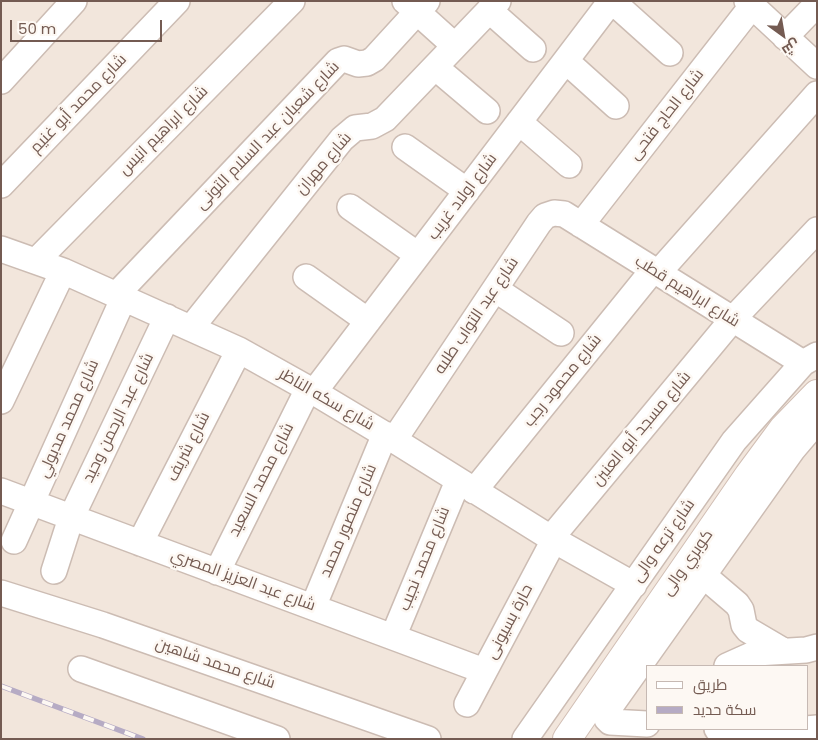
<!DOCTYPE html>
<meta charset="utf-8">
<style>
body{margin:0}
#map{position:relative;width:818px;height:740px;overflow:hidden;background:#fbf4ed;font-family:Poppins,Cairo,sans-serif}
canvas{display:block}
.frame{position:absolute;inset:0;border:2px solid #745b52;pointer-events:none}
.legend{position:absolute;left:646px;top:665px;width:162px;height:65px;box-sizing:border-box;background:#fdf8f3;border:1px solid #c6b9b3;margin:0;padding:6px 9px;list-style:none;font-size:15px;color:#745b52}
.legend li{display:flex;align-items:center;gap:10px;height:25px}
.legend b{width:25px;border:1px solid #c6b9b3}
.north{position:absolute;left:758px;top:10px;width:50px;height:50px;-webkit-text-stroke:4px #fdf8f3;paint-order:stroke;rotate:148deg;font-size:14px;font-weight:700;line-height:20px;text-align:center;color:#745b52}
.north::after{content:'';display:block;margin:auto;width:18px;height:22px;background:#745b52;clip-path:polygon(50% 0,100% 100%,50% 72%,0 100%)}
.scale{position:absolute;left:10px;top:20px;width:152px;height:22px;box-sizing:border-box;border:2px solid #745b52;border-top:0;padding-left:6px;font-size:15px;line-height:18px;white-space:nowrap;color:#745b52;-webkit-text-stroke:4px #fdf8f3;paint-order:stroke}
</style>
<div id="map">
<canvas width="818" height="740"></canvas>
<div class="frame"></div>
<ul class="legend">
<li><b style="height:6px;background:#fff"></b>طريق</li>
<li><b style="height:6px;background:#b6abc4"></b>سكة حديد</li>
</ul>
<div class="north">ش</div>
<div class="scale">50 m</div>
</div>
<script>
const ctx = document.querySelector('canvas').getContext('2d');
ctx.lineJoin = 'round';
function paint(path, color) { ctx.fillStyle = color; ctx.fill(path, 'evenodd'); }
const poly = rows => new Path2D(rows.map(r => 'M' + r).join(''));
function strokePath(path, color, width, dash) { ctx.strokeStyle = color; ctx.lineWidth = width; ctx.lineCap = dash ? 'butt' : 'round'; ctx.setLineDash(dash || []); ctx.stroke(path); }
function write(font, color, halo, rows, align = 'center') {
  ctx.font = font + ' Poppins,Cairo,sans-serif'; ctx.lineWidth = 5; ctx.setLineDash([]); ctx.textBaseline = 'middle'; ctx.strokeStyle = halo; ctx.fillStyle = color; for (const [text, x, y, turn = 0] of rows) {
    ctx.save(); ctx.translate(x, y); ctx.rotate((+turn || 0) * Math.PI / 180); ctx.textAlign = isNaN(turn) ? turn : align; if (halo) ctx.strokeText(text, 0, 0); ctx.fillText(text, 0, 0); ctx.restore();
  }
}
const residential = poly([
 [1,1,817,1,817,739,1,739],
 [647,666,807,666,807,729,647,729]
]);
const street = poly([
 [405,1,455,46],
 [612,1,670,53],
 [747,1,817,66],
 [489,10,533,49],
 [785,37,817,4],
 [566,61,616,106],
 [435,67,487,111],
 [1,81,74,1],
 [519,122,569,165],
 [405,147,467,191],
 [1,185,177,1],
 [350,207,418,255],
 [581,225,752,6],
 [1,249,63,271,239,350,314,392,394,440,554,540,634,585],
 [36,261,292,1],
 [658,273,817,94],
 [306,277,368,321],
 [495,289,561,333],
 [117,294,338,61,344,59,358,64,367,63,374,59,427,1],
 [191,328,342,139,355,128,372,126,385,119,498,1],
 [314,392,611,1],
 [1,401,63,271],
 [394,440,539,223,545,216,554,213,564,214,803,363],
 [1,491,484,671],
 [474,491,653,270],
 [551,538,732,320,817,230],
 [14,541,124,297],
 [140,543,239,350],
 [54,571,71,518,167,317],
 [217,572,308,389],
 [703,575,737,604,741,610,744,625,748,630,782,650],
 [1,593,103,625,428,739],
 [313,607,385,434],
 [393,637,458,481],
 [727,666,756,653,806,650,817,647],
 [81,669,277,739],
 [467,704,554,540],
 [647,724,610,722,607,719,607,711,793,449,817,421],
 [717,729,771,732,817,728],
 [525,739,734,441,803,363,817,355]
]);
const secondary = poly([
 [567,739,749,475,783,429,817,394]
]);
const rail = poly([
 [1,686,143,739]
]);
const streetNames = [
 ["شارع محمد أبو غنيم",79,104,-46],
 ["شارع الحاج فتحى",667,115,-52],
 ["شارع ابراهيم انيس",164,131,-45],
 ["شارع شعبان عبد السلام التونى",268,136,-46],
 ["شارع مهران",324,164,-49],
 ["شارع اولاد غريب",463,197,-53],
 ["شارع ابراهيم قطب",687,292,32],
 ["شارع عبد التواب طلبه",477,316,-56],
 ["شارع محمود رجب",563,381,-51],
 ["شارع سكه الناظر",326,400,30],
 ["شارع عبد الرحمن وحيد",119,418,-64],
 ["شارع محمد مدبولي",69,419,-66],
 ["شارع مسجد أبو العنين",642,429,-50],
 ["شارع شريف",189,447,-63],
 ["شارع محمد السعيد",262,480,-63],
 ["شارع منصور محمد",349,521,-67],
 ["شارع ترعه والى",664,541,-55],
 ["شارع محمد نجيب",425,559,-68],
 ["كوبري والى",688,563,-55],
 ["شارع عبد العزيز المصري",243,581,20],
 ["حارة بسيونى",510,622,-62],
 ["شارع محمد شاهين",215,664,19]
];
paint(residential, '#f2e6dc');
strokePath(street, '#ccbcb3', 28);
strokePath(secondary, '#d1beb4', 30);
strokePath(street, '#fff', 25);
strokePath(secondary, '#fff', 28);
strokePath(rail, '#b6abc4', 5.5);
strokePath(rail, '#fdf8f3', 4, [11]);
write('16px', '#745b52', '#fdf8f3', streetNames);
</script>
